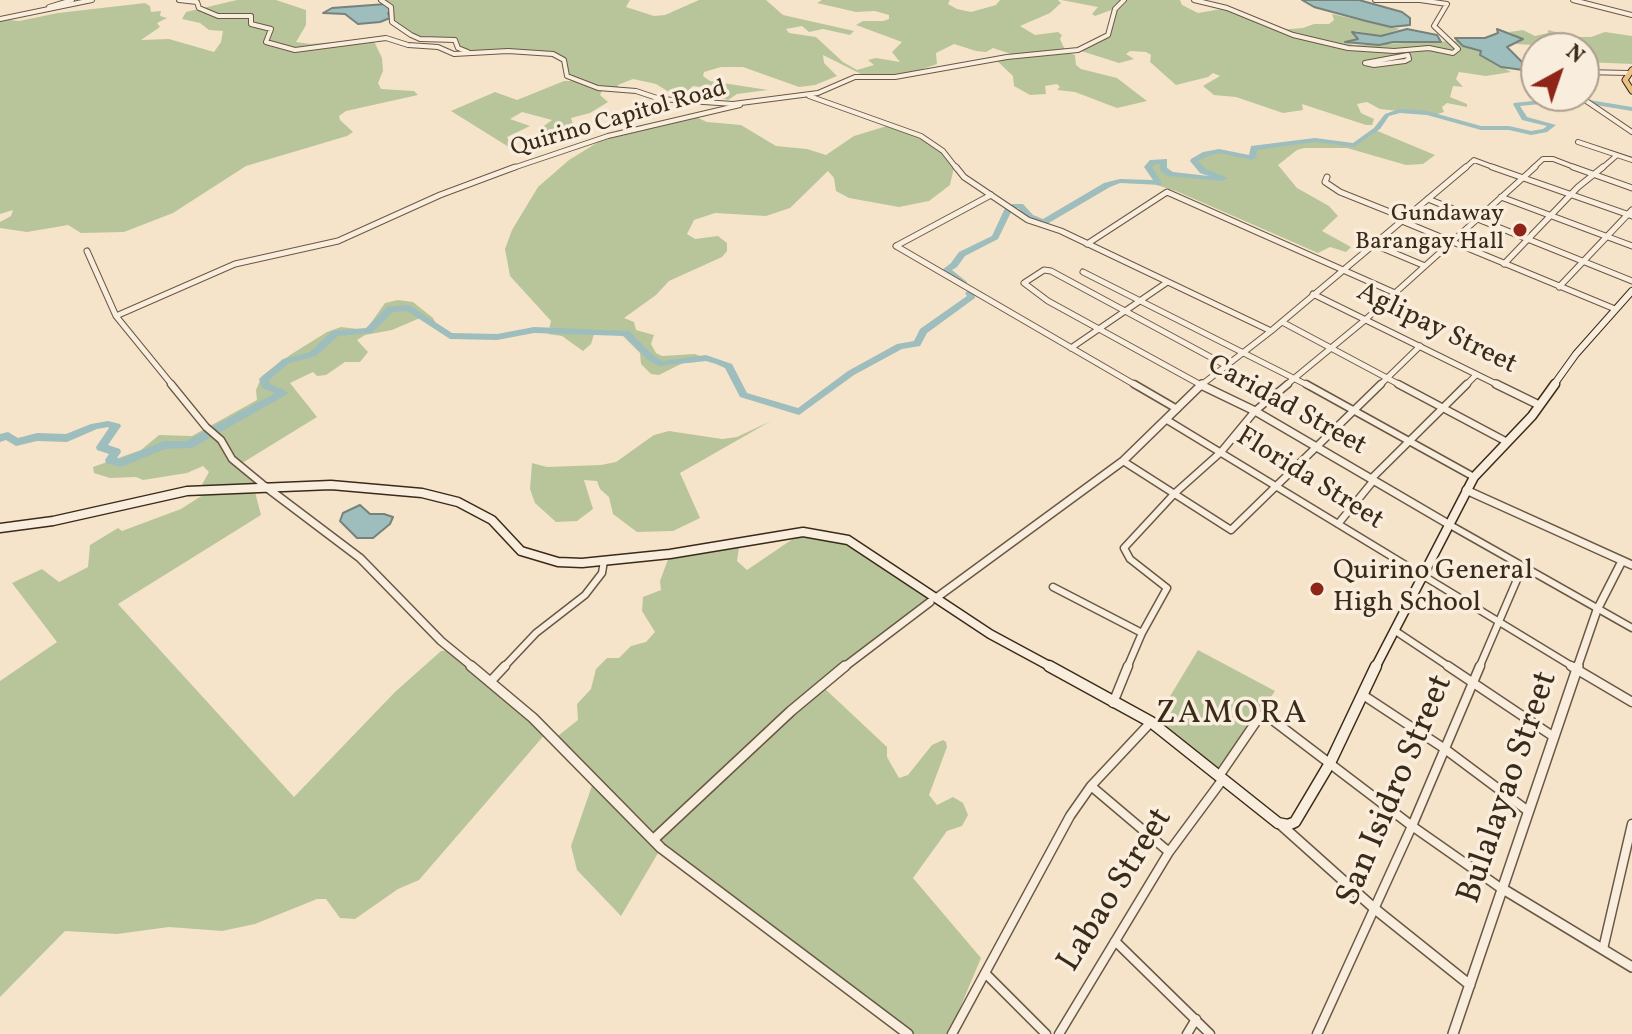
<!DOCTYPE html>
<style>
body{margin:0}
#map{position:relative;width:1632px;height:1034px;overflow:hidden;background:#f6e4ca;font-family:Vollkorn,serif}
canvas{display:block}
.north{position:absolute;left:1520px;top:32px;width:80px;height:80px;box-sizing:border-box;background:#f9eddd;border:2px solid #ad9f8e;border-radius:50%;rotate:40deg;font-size:22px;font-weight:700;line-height:32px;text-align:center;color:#3a2a18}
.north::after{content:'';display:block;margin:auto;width:28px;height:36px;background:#8f2418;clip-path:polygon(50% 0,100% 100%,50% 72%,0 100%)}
</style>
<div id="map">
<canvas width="1632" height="1034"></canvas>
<div class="north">N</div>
</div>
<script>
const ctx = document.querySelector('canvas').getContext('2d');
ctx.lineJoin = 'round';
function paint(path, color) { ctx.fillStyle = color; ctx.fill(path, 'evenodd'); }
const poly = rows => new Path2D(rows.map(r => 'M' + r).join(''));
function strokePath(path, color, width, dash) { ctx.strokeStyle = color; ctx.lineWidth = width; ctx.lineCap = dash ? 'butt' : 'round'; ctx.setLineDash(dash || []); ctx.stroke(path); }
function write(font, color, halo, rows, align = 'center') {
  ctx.font = font + ' Vollkorn,serif'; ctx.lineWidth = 7; ctx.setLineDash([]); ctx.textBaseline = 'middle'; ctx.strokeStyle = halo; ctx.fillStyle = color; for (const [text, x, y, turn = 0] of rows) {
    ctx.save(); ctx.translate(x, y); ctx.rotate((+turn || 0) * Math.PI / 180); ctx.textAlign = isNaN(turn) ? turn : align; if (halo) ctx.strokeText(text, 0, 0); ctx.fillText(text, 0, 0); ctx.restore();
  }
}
const green = poly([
 [237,0,276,0,306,10,306,25,296,42,310,44,373,39,382,58,383,71,378,83,381,89,414,91,418,95,346,111,339,116,340,120,353,132,347,136,246,166,173,213,124,232,81,233,68,225,27,232,0,228,0,222,11,216,13,210,0,214,0,19,19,21,58,13,145,3,150,6,151,12,161,11,160,16,167,18,157,23,160,27,141,40,169,39,214,52,221,42,223,31,209,30,200,23,182,19,186,12],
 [381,0,630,0,626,7,654,16,665,15,699,0,766,0,783,15,854,31,850,35,823,29,809,32,802,26,786,29,789,33,816,37,843,62,857,70,874,65,868,60,876,58,900,62,892,52,902,42,856,25,863,21,883,21,889,19,889,15,875,11,856,12,817,3,822,0,950,0,948,4,957,9,971,12,996,5,1000,0,1058,0,1061,3,1050,13,1020,26,1035,35,1058,32,1062,35,1060,39,1066,52,1075,55,1076,65,1081,69,1117,78,1147,101,1117,108,1075,92,1057,90,1060,87,1057,84,1045,86,1046,94,1030,95,1014,86,1013,76,995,59,1011,54,993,48,986,52,976,51,954,44,936,53,937,64,905,75,865,76,823,55,824,63,837,76,815,85,799,87,743,67,721,67,704,72,703,76,710,81,768,90,737,94,728,100,715,96,709,88,693,86,682,96,677,97,656,84,633,79,618,85,618,89,603,89,600,95,608,102,590,113,571,118,575,130,550,142,539,138,537,131,552,120,522,112,510,119,530,126,507,137,512,149,451,111,495,92,517,100,564,81,574,81,567,76,565,64,553,54,468,52,462,50,454,40,420,39,392,22,391,7],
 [1061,0,1180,0,1182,5,1198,13,1227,8,1279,30,1303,28,1314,24,1329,24,1334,20,1332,14,1400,29,1381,36,1355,31,1359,39,1346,42,1354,45,1458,41,1481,51,1480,55,1511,72,1486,76,1459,72,1456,79,1463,87,1453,86,1450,97,1467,104,1467,107,1447,103,1442,107,1444,112,1435,115,1380,109,1367,102,1357,104,1361,113,1374,119,1372,125,1366,125,1302,104,1303,110,1283,113,1236,97,1214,95,1203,86,1220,76,1213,73,1208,77,1176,85,1150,62,1151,55,1146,52,1130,51,1126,54,1134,59,1119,63,1078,50,1108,35,1114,9,1095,16,1092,14,1098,7],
 [1523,30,1535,36,1548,33,1548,30,1574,37,1591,37,1605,32,1632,36,1632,64,1584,62,1584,48,1516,44,1522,39,1509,32],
 [694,116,707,122,741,125,776,146,807,149,826,155,854,136,890,125,911,132,937,146,954,167,950,185,929,201,899,207,849,198,836,191,834,178,828,171,790,208,766,216,715,213,694,220,687,234,695,239,718,236,727,243,727,251,722,257,669,281,656,295,624,318,634,322,636,330,654,335,651,344,656,353,662,356,695,354,700,356,697,362,683,363,659,375,651,374,641,364,640,353,622,335,607,330,594,334,591,344,583,351,562,336,548,334,551,321,510,276,505,249,512,230,538,187,569,160,608,136],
 [1375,130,1435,155,1423,164,1406,165,1347,148,1304,148,1297,150,1278,165,1297,188,1329,206,1338,216,1322,231,1351,247,1346,252,1330,247,1318,253,1176,191,1150,183,1158,182,1148,167,1153,162,1164,161,1164,169,1171,174,1221,179,1223,178,1203,171,1194,161,1206,154,1219,151,1252,158,1254,148,1315,140,1354,145],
 [398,300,413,302,433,318,439,329,420,318,392,330,365,335,357,340,368,352,360,362,345,362,326,375,317,376,313,372,290,383,317,417,239,465,266,487,254,488,261,515,118,604,294,797,395,692,441,651,451,650,547,732,419,880,398,889,355,919,340,918,326,899,317,899,255,924,222,931,169,927,117,934,65,931,0,997,0,681,57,642,12,583,42,569,59,582,88,567,90,545,118,528,122,531,181,509,212,489,199,490,209,472,203,466,187,473,143,480,136,477,110,478,94,473,93,467,141,450,159,435,192,436,257,400,256,390,262,376,290,355,327,332,341,327,366,330,385,303],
 [771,421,680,473,700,518,673,531,637,532,613,514,609,497,600,489,597,481,584,480,593,509,577,521,556,522,535,503,530,489,532,463,547,467,601,465,616,462,654,435,669,431,722,439,737,437],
 [803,532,848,540,936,598,822,686,887,747,887,757,899,778,908,775,932,745,943,740,946,742,947,747,929,795,937,805,953,797,963,803,968,815,962,826,947,831,913,878,981,958,949,1034,908,1034,661,848,621,916,577,870,571,846,594,780,554,739,578,720,577,704,591,689,596,669,607,658,619,658,631,646,646,642,655,632,642,611,643,597,661,590,660,581,670,554,740,540,737,561,747,570],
 [1198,650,1275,691,1218,774,1152,726]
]);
const water = poly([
 [1302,0,1359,0,1402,12,1410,18,1410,25,1391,27,1366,21,1314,7,1302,0],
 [386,4,391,7,392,12,388,13,390,18,380,22,358,24,345,14,323,13,332,8,386,4],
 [1407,29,1437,35,1441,42,1393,42,1379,45,1345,42,1358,39,1352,32,1381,36,1407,29],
 [1497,29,1523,39,1507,47,1522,62,1523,70,1501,67,1480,55,1481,51,1463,46,1455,38,1485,38,1498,33,1497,29],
 [360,505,370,514,384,514,393,517,390,524,373,538,357,538,340,521,343,513,360,505]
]);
const river = poly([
 [1571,97,1632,107,1632,111,1571,101,1520,106,1527,117,1556,125,1547,132,1531,135,1509,130,1481,130,1427,115,1400,113,1389,116,1380,129,1354,147,1315,142,1257,150,1256,158,1252,160,1219,153,1208,156,1198,161,1206,169,1228,178,1221,181,1168,176,1160,171,1160,164,1155,164,1152,167,1162,183,1161,185,1120,183,1110,187,1047,224,1041,224,1027,219,1018,208,1013,208,998,239,965,256,957,267,952,270,967,282,967,286,961,286,942,270,951,263,959,252,992,236,1006,206,1013,204,1023,204,1033,215,1043,219,1104,183,1120,179,1153,180,1144,167,1150,160,1167,159,1167,168,1173,172,1209,176,1200,173,1190,161,1191,159,1203,152,1219,149,1249,155,1251,146,1315,138,1353,143,1374,128,1385,114,1399,109,1427,111,1481,126,1509,126,1531,131,1543,129,1547,126,1522,120,1513,104,1514,103,1571,97],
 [969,290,975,294,975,298,927,333,920,346,902,349,854,375,799,415,740,397,725,368,716,364,706,361,659,366,648,360,624,336,534,333,497,340,450,339,407,311,393,312,372,333,338,336,316,356,289,363,269,380,270,384,286,391,288,393,286,395,192,448,165,449,121,467,106,463,105,460,109,454,97,450,96,447,109,428,108,427,97,429,67,442,37,441,16,446,6,440,0,442,0,434,8,432,18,438,37,433,66,434,91,424,108,421,120,424,121,426,108,445,120,449,121,452,117,458,120,459,164,441,186,441,275,393,262,388,259,379,283,359,310,352,332,331,366,328,387,307,409,305,452,333,497,334,534,327,629,331,654,356,663,361,706,355,732,364,747,393,798,408,848,371,897,344,914,341,920,329,967,296,965,293,969,290]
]);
const minorFar3 = poly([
 [381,0,391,7,392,22,411,35,420,39,455,40,458,48,468,52],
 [1375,0,1420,0],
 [49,7,72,0],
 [1584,72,1628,73],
 [1579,96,1632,132],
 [1578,142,1632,160],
 [510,169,608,136,740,105],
 [1532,169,1543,159,1553,159,1579,169],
 [1601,169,1616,156]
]);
const minorFar2 = poly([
 [1573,167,1632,188],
 [1327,177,1325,182,1340,192,1405,218],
 [1501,197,1632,246],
 [1428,199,1632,281],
 [1087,244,1167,192,1395,293],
 [1375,245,1425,266],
 [896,246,1137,386],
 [896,246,991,195],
 [87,251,116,316,173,386],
 [1504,264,1578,187,1603,167],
 [1083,272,1309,386],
 [116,316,235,264,338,241,440,195,515,167],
 [1284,323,1402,386],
 [1071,348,1166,283],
 [1201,385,1048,301,1024,283,1044,270,1051,271,1227,366],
 [1285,386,1365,320,1535,167],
 [1379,386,1420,346],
 [1465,386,1476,375]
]);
const minorFar1 = poly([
 [171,384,206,427,221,440,232,459,266,487],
 [1134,384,1177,409],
 [1306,384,1474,477],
 [1398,384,1507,442],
 [1167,420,1575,668],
 [1123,461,1231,530,1381,384],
 [1371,479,1467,384],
 [1338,524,1374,480],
 [1450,525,1632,628],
 [1053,587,1142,633],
 [1394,630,1451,668],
 [503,668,536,633,585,595,602,573,604,561],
 [1127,668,1142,633,1167,588,1130,559,1124,548,1175,493,1221,452,1255,411,1288,384],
 [1479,668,1522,568]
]);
const minor = poly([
 [1448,666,1554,737],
 [1571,666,1632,702],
 [490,682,505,666],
 [1363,695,1445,749,1528,811],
 [1113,703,1128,666],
 [1219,776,1260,716,1266,715,1412,826,1502,889],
 [1091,786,1169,852],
 [1115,941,1210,1034],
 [1603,949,1632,824],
 [985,973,1046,1034],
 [952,1034,1070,816,1091,786,1151,722],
 [1059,1034,1169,852,1223,779],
 [1187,1034,1196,1019],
 [1317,1034,1412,826,1480,666]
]);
const tertiaryFar3 = poly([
 [179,0,197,2,199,8,218,16,251,16,251,24,271,29,266,42,295,50,386,38,408,45,438,47,454,54,508,51,553,54,564,60,567,76,598,88,636,91,660,99,733,104,818,93,855,77,895,77,1007,57,1078,50,1108,35,1115,9,1124,0],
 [1194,0,1227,8,1293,35,1348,48,1394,51,1429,48,1453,53,1458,49,1434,26,1447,4,1420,0],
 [1573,0,1632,15],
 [0,19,92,0],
 [1408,55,1409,59,1405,61,1374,65,1365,63,1408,55],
 [809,96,921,136,943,151,957,169],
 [1464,169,1474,160,1498,169]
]);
const tertiaryFar2 = poly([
 [956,167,964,177,1028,220,1061,231,1271,331,1466,167],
 [1492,167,1632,216],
 [1402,221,1615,309],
 [1559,287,1632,210],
 [1313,294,1500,386],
 [1200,386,1271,331]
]);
const tertiaryFar1 = poly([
 [1496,384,1539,405],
 [1201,385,1255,411,1450,525],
 [266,487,360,558,441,641,474,668],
 [1466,490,1632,565],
 [936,598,1123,461,1202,384],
 [843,668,930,602],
 [1577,668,1597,610,1622,561]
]);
const tertiary = poly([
 [471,666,533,718,661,848,908,1034],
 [1280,824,1375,909,1470,985],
 [653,840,791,711,845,666],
 [1503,889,1632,967],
 [1453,1034,1578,666]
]);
const secondaryFar2 = poly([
 [1553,386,1576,354,1632,291]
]);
const secondaryFar1 = poly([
 [0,528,53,521,187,491,331,485,422,493,458,502,492,520,521,551,558,562,582,563,670,554,803,532,848,540,990,634,1053,668],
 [1375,668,1474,477,1532,416,1555,384]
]);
const secondary = poly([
 [1049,666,1151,722,1278,823,1288,825,1295,822,1330,763,1376,666]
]);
const primary = poly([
 [1632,70,1625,80,1632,91]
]);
const markers = [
 [1520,230,8,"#8f2418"],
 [1317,589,8,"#8f2418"]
];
const farStreetnames = [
 ["Quirino Capitol Road",619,120,-16]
];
const farPoinames = [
 ["Gundaway",1504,216],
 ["Barangay Hall",1504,244]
];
const streetNames = [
 ["Aglipay Street",1436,330,26],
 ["Caridad Street",1286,407,29],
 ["Florida Street",1309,480,32]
];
const poiNames = [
 ["Quirino General",1333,573],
 ["High School",1333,605]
];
const quarterNames = [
 ["ZAMORA",1232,716]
];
const nearStreetnames = [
 ["Bulalayao Street",1510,788,-71],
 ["San Isidro Street",1397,791,-67],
 ["Labao Street",1117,891,-58]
];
paint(green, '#b8c59a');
paint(water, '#9ebdbd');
strokePath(water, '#76827b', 2);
paint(river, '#9ebdbd');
strokePath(minorFar3, '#695844', 6);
strokePath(minorFar2, '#695844', 7);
strokePath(minorFar1, '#695844', 9);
strokePath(minor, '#695844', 11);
strokePath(tertiaryFar3, '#695844', 6);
strokePath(tertiaryFar2, '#695844', 7);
strokePath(tertiaryFar1, '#695844', 10);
strokePath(tertiary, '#695844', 12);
strokePath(secondaryFar2, '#3a2a18', 8);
strokePath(secondaryFar1, '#3a2a18', 11);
strokePath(secondary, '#3a2a18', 13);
strokePath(primary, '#3a2a18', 7);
strokePath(minorFar3, '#f9eddd', 4);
strokePath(minorFar2, '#f9eddd', 5);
strokePath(minorFar1, '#f9eddd', 6);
strokePath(minor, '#f9eddd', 8);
strokePath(tertiaryFar3, '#f9eddd', 4);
strokePath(tertiaryFar2, '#f9eddd', 5);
strokePath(tertiaryFar1, '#f9eddd', 7);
strokePath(tertiary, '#f9eddd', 9);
strokePath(secondaryFar2, '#f9eddd', 6);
strokePath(secondaryFar1, '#f9eddd', 8);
strokePath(secondary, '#f9eddd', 10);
strokePath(primary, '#ebc285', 5);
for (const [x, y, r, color] of markers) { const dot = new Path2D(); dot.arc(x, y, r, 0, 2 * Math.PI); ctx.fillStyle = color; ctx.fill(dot); strokePath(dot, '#f9eddd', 3); }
write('24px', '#3a2a18', '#f9eddd', farStreetnames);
write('24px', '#3a2a18', '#f9eddd', farPoinames, 'right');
write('28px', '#3a2a18', '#f9eddd', streetNames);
write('28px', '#3a2a18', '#f9eddd', poiNames, 'left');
ctx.letterSpacing = '2px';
write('32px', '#3a2a18', '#f9eddd', quarterNames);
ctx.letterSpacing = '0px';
write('34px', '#3a2a18', '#f9eddd', nearStreetnames);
</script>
